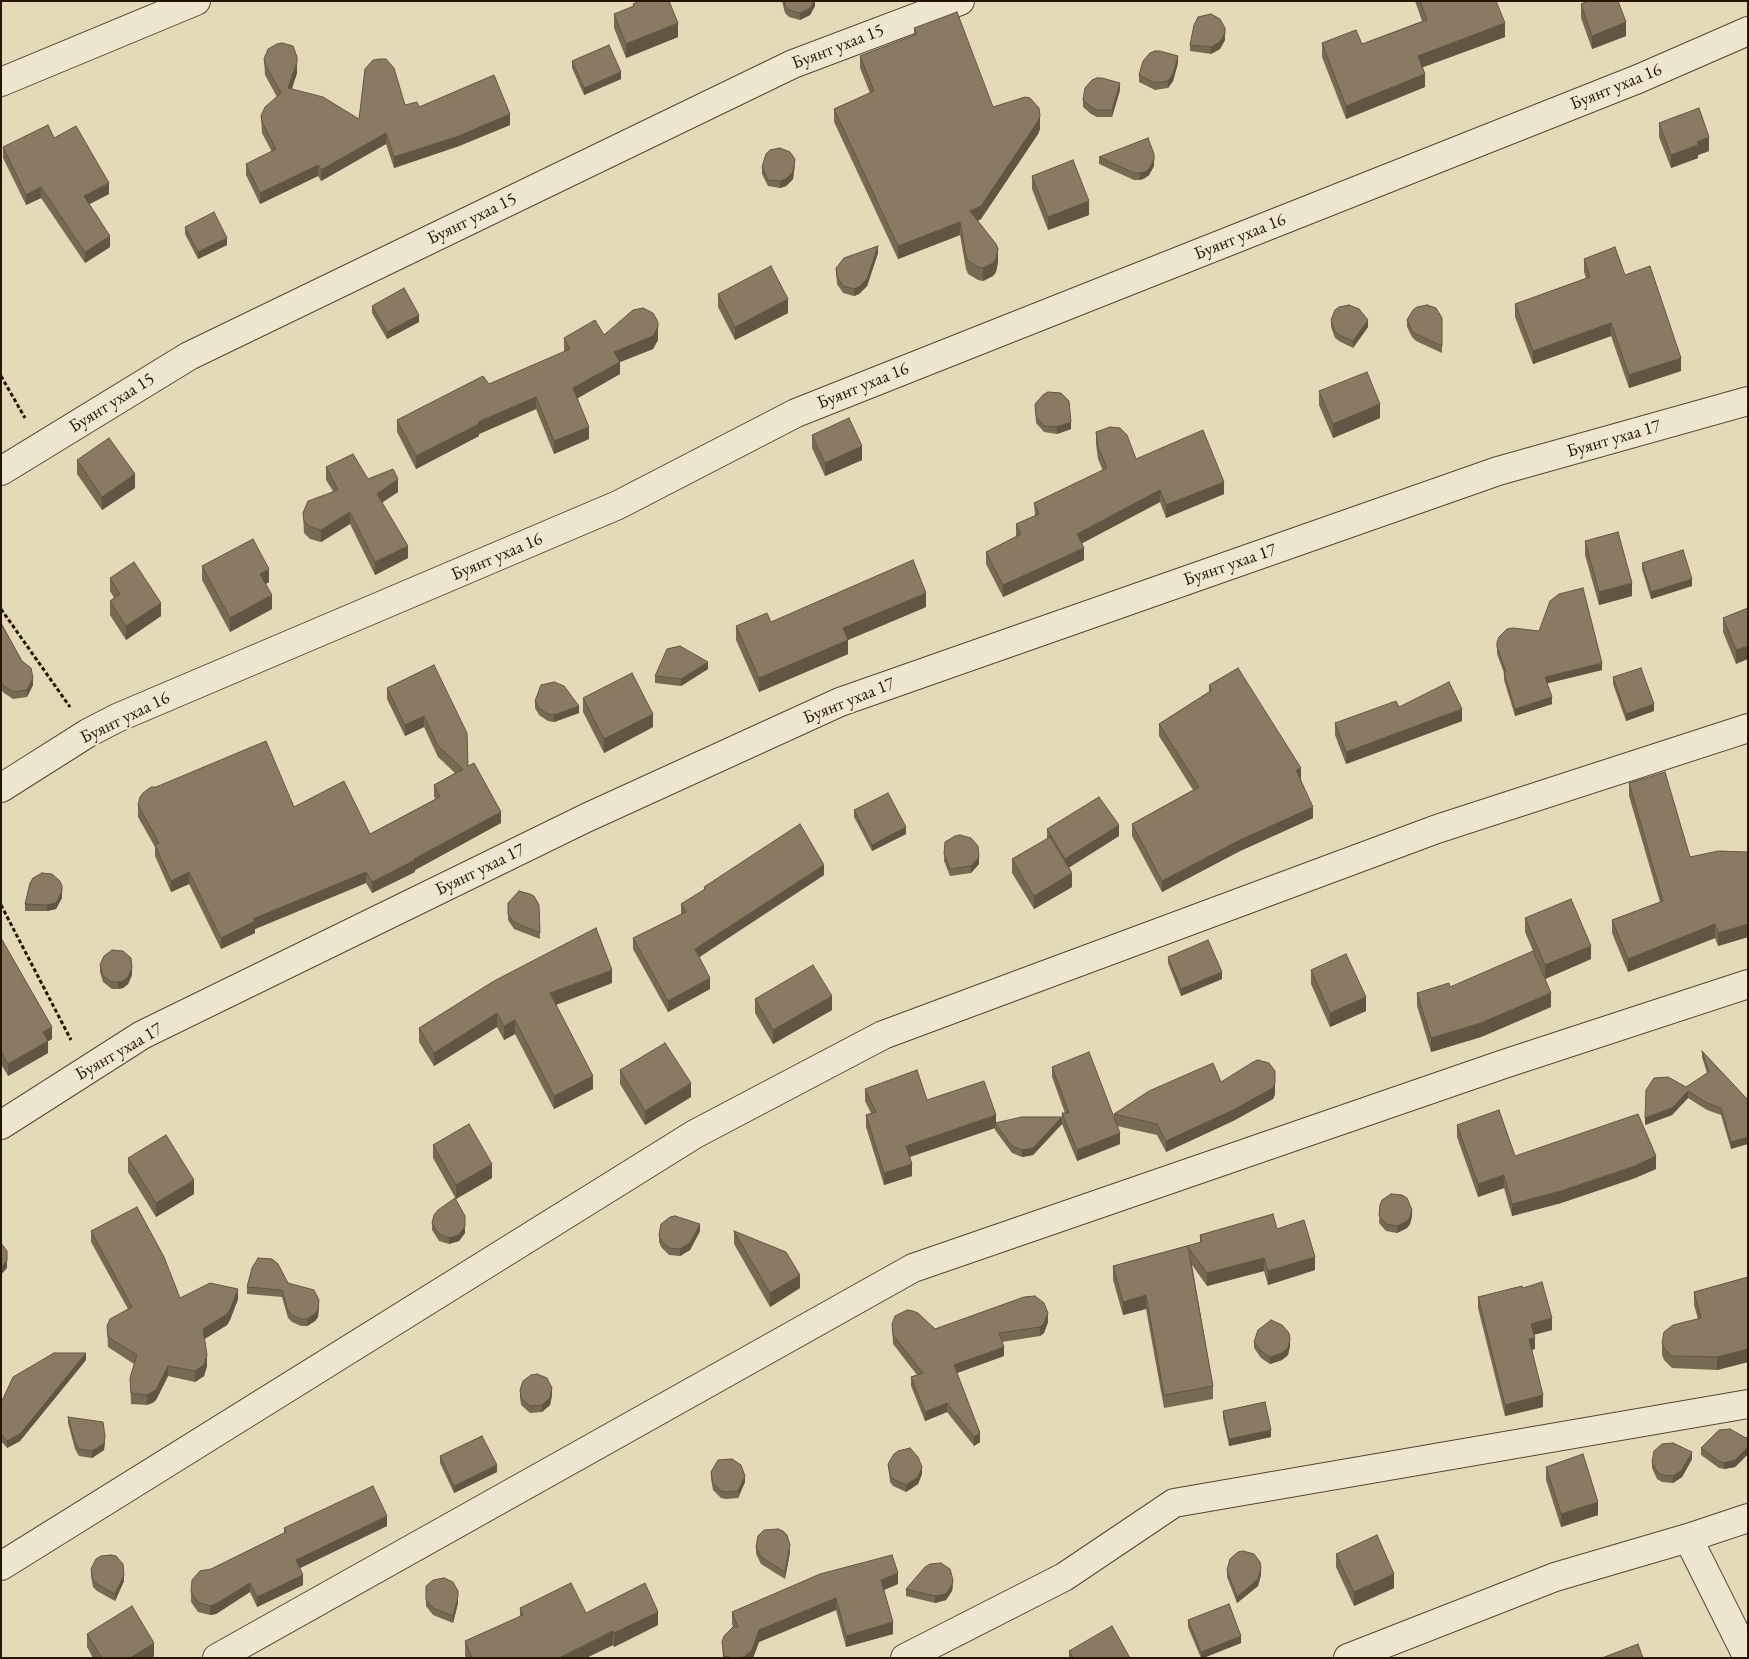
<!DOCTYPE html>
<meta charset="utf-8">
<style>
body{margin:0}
#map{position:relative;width:1749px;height:1659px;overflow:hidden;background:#e5dab7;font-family:"EB Garamond",serif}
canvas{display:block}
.frame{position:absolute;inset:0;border:2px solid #251503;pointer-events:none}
</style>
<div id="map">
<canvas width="1749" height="1659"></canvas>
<div class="frame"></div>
</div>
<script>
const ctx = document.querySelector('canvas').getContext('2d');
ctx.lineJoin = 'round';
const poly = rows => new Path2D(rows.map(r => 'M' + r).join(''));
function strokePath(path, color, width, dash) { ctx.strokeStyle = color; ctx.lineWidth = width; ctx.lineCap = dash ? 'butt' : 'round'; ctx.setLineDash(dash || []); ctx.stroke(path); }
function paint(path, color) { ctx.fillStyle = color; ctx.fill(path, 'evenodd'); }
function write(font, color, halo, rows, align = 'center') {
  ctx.font = font + ' "EB Garamond",serif'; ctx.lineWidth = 4.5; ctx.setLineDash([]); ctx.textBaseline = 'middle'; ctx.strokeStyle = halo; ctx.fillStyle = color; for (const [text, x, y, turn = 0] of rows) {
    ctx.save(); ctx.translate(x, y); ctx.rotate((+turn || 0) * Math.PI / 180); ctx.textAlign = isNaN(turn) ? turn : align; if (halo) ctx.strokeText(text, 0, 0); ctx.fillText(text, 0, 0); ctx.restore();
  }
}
const path = poly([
 [1,376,25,418],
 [1,609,70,707],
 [1,905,71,1040]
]);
const street = poly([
 [1,82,196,1],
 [1,471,189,356,793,64,960,1],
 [1,788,88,733,117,718,618,505,796,413,1638,79,1748,31],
 [1,1125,142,1035,586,818,840,702,1498,471,1748,401],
 [1688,1538,1748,1658],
 [1,1566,695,1134,883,1035,1437,829,1748,728],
 [217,1658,913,1268,1504,1064,1748,984],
 [905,1658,1064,1577,1174,1503,1748,1404],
 [1348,1658,1555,1577,1688,1538,1748,1518]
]);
const wall = poly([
 [782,1,815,1,815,6,810,15,800,20,789,17,785,13],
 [1415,1,1496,1,1505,37,1423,67,1425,87,1346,119,1322,57,1322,43,1362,44,1422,21],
 [633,4,678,37,626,58,614,28,614,14,633,6],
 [1581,4,1626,36,1592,49,1581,18],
 [914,28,993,107,1040,129,1038,134,981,219,978,221,998,262,996,272,993,276,983,281,978,280,968,274,966,269,960,235,898,259,834,122,834,109,870,93,860,68,860,56,914,35],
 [1225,40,1220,49,1211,54,1190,51,1190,45],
 [264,59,297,73,292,89,359,119,405,105,419,107,510,125,459,146,394,168,386,144,321,181,318,176,260,204,246,175,246,164,272,152,262,133,261,116,277,97,265,75],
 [572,61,621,79,584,95,572,68],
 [1178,63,1173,81,1168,88,1155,90,1139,82,1139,75],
 [1120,90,1112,117,1097,117,1091,114,1083,107,1083,100],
 [1659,123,1709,151,1698,155,1698,158,1671,168,1659,137],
 [54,138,109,194,89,204,110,247,85,263,41,198,26,205,3,158,3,147],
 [1099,157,1154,166,1149,175,1145,178,1140,180,1134,180,1099,164],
 [795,166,793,179,786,186,780,188,768,186,762,174,762,167],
 [1032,176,1089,215,1048,230,1032,189],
 [185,227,227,245,198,259,185,234],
 [878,253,867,286,859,294,854,296,843,293,837,284,836,268],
 [1584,259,1625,275,1681,371,1629,388,1611,336,1533,364,1515,317,1515,304,1586,278,1584,272],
 [718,294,788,313,735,340,718,307],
 [372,306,419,322,387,339,372,313],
 [1442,318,1442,353,1416,341,1412,337,1407,327,1407,320],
 [1331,320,1368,327,1353,348,1339,341,1335,338,1331,327],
 [604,335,658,340,653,349,620,362,620,374,577,398,589,439,554,454,536,409,479,434,479,436,416,469,397,432,397,420,489,384,564,352,564,338],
 [1319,391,1380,418,1333,438,1319,405],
 [1035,404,1071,429,1057,434,1044,432,1036,423],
 [1096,432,1136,459,1224,494,1166,518,1160,502,1082,543,1084,560,1003,597,986,564,986,552,1016,537,1016,524,1035,516,1034,503,1103,471,1098,459,1096,444],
 [812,435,862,460,825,476,812,448],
 [77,460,135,488,102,510,77,474],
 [326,467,368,479,398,492,382,502,408,558,375,575,350,524,321,542,310,539,304,533,303,513,333,491,326,480],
 [1585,541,1632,596,1599,605,1585,555],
 [1642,563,1692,586,1651,599,1642,569],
 [202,566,269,582,266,584,272,609,230,632,202,580],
 [110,578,161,616,126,640,110,615,110,601,114,598,110,591],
 [926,607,848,640,848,654,759,692,736,640,736,626,771,622],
 [1748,608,1736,664,1723,632,1723,618],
 [1,623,33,685,27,697,13,699,4,693,1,689],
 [1497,642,1602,670,1547,683,1552,704,1515,716,1504,680,1504,673,1497,654],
 [434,665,468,766,501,823,415,870,415,872,372,893,366,883,255,929,255,933,221,949,189,884,171,892,155,856,155,847,138,817,138,805,294,807,370,834,435,799,434,796,434,785,455,773,438,757,424,727,405,736,387,699,387,688],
 [708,669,681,686,655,683,655,676],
 [1613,677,1654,711,1626,721,1613,684],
 [1209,685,1301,779,1313,818,1240,851,1162,892,1132,836,1132,824,1193,790,1159,736,1159,724,1209,692],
 [583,698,653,727,604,753,583,712],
 [535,701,579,713,554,722,548,721,539,715,535,708],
 [1399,707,1462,721,1346,764,1335,735,1335,723],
 [1629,783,1690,857,1748,852,1748,937,1718,946,1715,938,1628,972,1612,933,1612,920,1660,902,1629,796],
 [854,810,906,834,872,851,854,817],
 [1047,829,1119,836,1068,868,1072,887,1034,909,1012,873,1012,859,1047,839],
 [945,842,979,864,971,873,950,876,944,861],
 [824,875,699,957,710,989,668,1012,633,949,633,938,681,914,681,904,704,890,704,887],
 [62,898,56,909,47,911,25,911,25,904],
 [508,903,539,905,540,939,514,929,508,920],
 [1525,918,1591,959,1545,979,1525,932],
 [1,938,52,1039,48,1041,48,1053,8,1076,1,1064],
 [1168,957,1222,979,1181,996,1168,963],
 [100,965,132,975,128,984,123,988,118,989,112,989,103,982,100,972],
 [1311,970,1366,1011,1330,1027,1311,984],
 [612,983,556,1005,593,1089,554,1109,515,1034,504,1040,497,1027,434,1066,419,1042,419,1028],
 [1450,987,1551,1007,1481,1037,1431,1052,1417,1006,1417,993],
 [755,999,832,1010,773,1044,755,1013],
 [1702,1051,1748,1100,1731,1149,1721,1115,1707,1110,1688,1098,1672,1115,1645,1125,1686,1087,1707,1073,1702,1057],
 [1052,1067,1114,1117,1114,1114,1221,1082,1275,1094,1273,1099,1233,1121,1166,1152,1157,1135,1117,1126,1120,1144,1077,1161,1062,1124,1062,1113,1065,1113,1052,1077],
 [620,1070,691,1097,645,1125,620,1084],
 [865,1089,927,1100,996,1123,1062,1124,1033,1155,1022,1157,1012,1153,995,1130,995,1128,910,1157,912,1176,884,1185,866,1127,866,1115,871,1113,865,1101],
 [1457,1125,1515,1156,1656,1169,1635,1178,1561,1203,1512,1216,1504,1188,1478,1197,1457,1137],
 [433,1145,492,1178,456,1199,433,1158],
 [128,1158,194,1194,156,1217,128,1172],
 [1380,1205,1412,1216,1410,1224,1407,1228,1397,1233,1386,1231,1379,1223],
 [432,1223,465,1233,459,1241,449,1244,439,1241,432,1230],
 [1277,1229,1315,1270,1268,1285,1264,1271,1207,1286,1192,1265,1213,1386,1213,1399,1164,1408,1146,1309,1123,1315,1113,1280,1113,1266,1200,1242,1200,1235],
 [91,1231,180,1298,238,1299,230,1320,227,1325,204,1339,207,1366,204,1376,195,1382,168,1376,156,1400,153,1403,147,1405,131,1404,130,1378,134,1364,108,1347,107,1326,128,1309,91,1242],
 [700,1231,690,1250,680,1256,669,1255,661,1247,659,1242,659,1235],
 [734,1231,800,1288,770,1307,734,1244],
 [1748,1277,1748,1362,1717,1370,1672,1368,1664,1360,1662,1355,1662,1343,1698,1319,1694,1305,1694,1292],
 [288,1283,319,1306,318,1317,315,1321,307,1326,301,1326,292,1322,288,1318,282,1297,247,1294,247,1287],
 [1523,1288,1552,1330,1534,1335,1535,1349,1532,1350,1543,1407,1505,1416,1478,1308,1478,1297],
 [1048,1322,1044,1333,1040,1336,1002,1342,1004,1356,957,1373,980,1442,974,1446,947,1412,925,1421,911,1386,911,1377,917,1375,893,1344,892,1324,935,1329],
 [1254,1342,1290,1346,1288,1355,1282,1360,1270,1364,1261,1358,1254,1348],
 [86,1360,20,1441,7,1448,1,1441,1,1403],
 [520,1390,552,1395,550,1405,542,1412,530,1413,521,1405,520,1397],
 [1223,1411,1271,1437,1229,1446,1223,1418],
 [68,1417,105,1443,104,1450,92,1458,79,1456,75,1449,68,1423],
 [1748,1437,1748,1454,1735,1467,1724,1469,1719,1468,1701,1455,1701,1448],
 [440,1456,497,1472,454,1493,440,1463],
 [1692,1459,1682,1477,1673,1483,1662,1482,1657,1479,1652,1468,1652,1462],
 [888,1464,922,1474,918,1484,906,1492,893,1486,890,1482],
 [1546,1467,1598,1515,1561,1527,1546,1480],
 [711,1472,745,1482,738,1498,726,1499,721,1498,713,1490,711,1479],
 [387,1526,300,1568,303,1585,257,1607,250,1592,216,1614,210,1615,198,1612,191,1602,191,1592,211,1569,284,1533,284,1528],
 [756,1547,790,1552,785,1579,761,1564,756,1554],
 [1336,1554,1394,1588,1354,1606,1336,1567],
 [91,1569,124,1581,115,1601,97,1591,93,1587,91,1576],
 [1227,1570,1261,1575,1258,1586,1237,1603,1227,1577],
 [898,1584,884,1590,893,1634,846,1647,836,1610,759,1642,753,1658,723,1658,722,1642,733,1627,732,1624,732,1612],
 [426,1586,458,1603,453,1623,433,1615,426,1606],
 [953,1586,952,1591,946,1600,935,1603,906,1596,906,1589],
 [520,1608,586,1613,658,1625,614,1647,613,1645,586,1658,466,1658,465,1655,465,1641,520,1617],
 [1188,1620,1241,1643,1203,1658,1201,1658,1188,1627],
 [87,1634,154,1656,152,1658,93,1658,87,1647],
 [1069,1651,1130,1658,1069,1658]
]);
const shadedWall = poly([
 [814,1,815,1,815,6,810,15,800,20,800,13],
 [1626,22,1626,36,1592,49,1592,36],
 [678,23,678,37,626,58,626,44],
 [1505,23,1505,37,1418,69,1418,56],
 [1225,33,1225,40,1220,49,1211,54,1211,47],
 [1178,56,1178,63,1173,81,1168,88,1168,81],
 [297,62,297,73,288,99,288,88],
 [621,72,621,79,584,95,584,88],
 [1425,74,1425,87,1346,119,1346,106],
 [1120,83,1120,90,1112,117,1112,110],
 [510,114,510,125,459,146,394,168,394,157],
 [1040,116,1040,129,1038,134,981,219,970,224,970,211],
 [386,133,386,144,321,181,321,170],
 [1709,137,1709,151,1698,155,1698,158,1671,168,1671,155,1697,142],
 [795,159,793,179,786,186,780,188,780,181],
 [1154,160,1154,166,1149,175,1145,178,1140,180,1140,173],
 [318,165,318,176,260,204,260,193],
 [109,183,109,194,84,207,84,196],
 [41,187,41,198,26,205,26,195],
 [1089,201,1089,215,1048,230,1048,217],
 [960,222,960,235,898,259,898,246],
 [110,236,110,247,85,263,85,252],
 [227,238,227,245,198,259,198,252],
 [878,246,878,253,867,286,859,294,854,296,854,289],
 [998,249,998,262,996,272,993,276,983,281,983,268],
 [788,299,788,313,735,340,735,327],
 [419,315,419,322,387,339,387,332],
 [1368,320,1368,327,1353,348,1353,341],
 [1611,323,1611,336,1533,364,1533,351],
 [658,327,658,340,653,349,620,362,620,374,573,401,573,388,614,352],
 [1681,358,1681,371,1629,388,1629,375],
 [536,397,536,409,479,434,479,436,416,469,416,456,478,422],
 [1380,404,1380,418,1333,438,1333,424],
 [1071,422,1071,429,1057,434,1057,427],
 [589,427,589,439,554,454,554,441],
 [862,446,862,460,825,476,825,463],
 [135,474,135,488,102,510,102,497],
 [398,479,398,492,377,506,377,494],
 [1224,482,1224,494,1166,518,1166,505],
 [1160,490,1160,502,1077,546,1077,534],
 [350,512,350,524,321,542,321,530],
 [408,546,408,558,375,575,375,562],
 [1084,548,1084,560,1003,597,1003,585],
 [269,569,269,582,260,587,260,574],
 [1692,579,1692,586,1651,599,1651,592],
 [1632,583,1632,596,1599,605,1599,592],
 [926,593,926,607,843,642,843,628],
 [272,595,272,609,230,632,230,618],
 [161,603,161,616,126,640,126,626],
 [848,640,848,654,759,692,759,678],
 [1748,646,1748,659,1736,664,1736,650],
 [708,662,708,669,681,686,681,679],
 [1602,663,1602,670,1545,684,1545,677],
 [33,678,33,685,27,697,27,690],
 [1552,697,1552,704,1515,716,1515,709],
 [1654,704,1654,711,1626,721,1626,714],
 [579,706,579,713,554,722,554,715],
 [1462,709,1462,721,1346,764,1346,752],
 [653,714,653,727,604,753,604,739],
 [424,716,424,727,405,736,405,725],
 [1301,768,1301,780,1296,770],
 [1313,807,1313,818,1240,851,1162,892,1162,881,1240,840],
 [501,812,501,823,415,870,415,872,372,893,372,882],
 [1119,825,1119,836,1065,870,1065,859],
 [906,827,906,834,872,851,872,845],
 [979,857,979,864,971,873,971,866],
 [824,865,824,875,695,960,695,949],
 [189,872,189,884,171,892,171,881],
 [366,872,366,883,255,929,255,933,221,949,221,938,253,919],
 [1072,873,1072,887,1034,909,1034,896],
 [62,891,62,898,56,909,47,911,47,905],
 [1715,924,1715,938,1628,972,1628,959],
 [1748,924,1748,937,1718,946,1718,933],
 [1591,946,1591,959,1545,979,1545,965],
 [132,968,132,975,128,984,123,988,118,989,118,982],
 [612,970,612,983,550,1007,550,993],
 [1222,972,1222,979,1181,996,1181,989],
 [710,978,710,989,668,1012,668,1001],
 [1551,993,1551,1007,1481,1037,1431,1052,1431,1038],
 [832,996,832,1010,773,1044,773,1030],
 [1366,997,1366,1011,1330,1027,1330,1013],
 [497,1013,497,1027,434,1066,434,1053],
 [515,1020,515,1034,504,1040,504,1026],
 [52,1027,52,1039,43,1044,43,1032],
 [48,1041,48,1053,8,1076,8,1064],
 [593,1076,593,1089,554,1109,554,1096],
 [691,1083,691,1097,645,1125,645,1111],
 [1275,1083,1275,1094,1273,1099,1233,1121,1166,1152,1166,1141],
 [1688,1091,1688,1098,1672,1115,1645,1125,1645,1118],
 [996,1115,996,1125,995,1123,995,1128,906,1158,906,1146],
 [1062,1117,1062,1124,1033,1155,1022,1157,1022,1150],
 [1120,1133,1120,1144,1077,1161,1077,1150],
 [1748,1137,1748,1144,1731,1149,1731,1142],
 [1656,1156,1656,1169,1635,1178,1561,1203,1512,1216,1512,1204],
 [492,1164,492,1178,456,1199,456,1185],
 [912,1164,912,1176,884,1185,884,1173],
 [1504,1175,1504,1188,1478,1197,1478,1184],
 [194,1180,194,1194,156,1217,156,1203],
 [1412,1210,1412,1216,1410,1224,1407,1228,1397,1233,1397,1226],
 [700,1224,700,1231,690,1250,680,1256,680,1249],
 [465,1226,465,1233,459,1241,449,1244,449,1238],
 [1315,1257,1315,1270,1268,1285,1268,1271],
 [7,1258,7,1268,1,1275,1,1268],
 [1264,1258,1264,1271,1207,1286,1207,1273],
 [800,1275,800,1288,770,1307,770,1293],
 [238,1289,238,1299,230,1320,227,1325,203,1340,203,1329],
 [1146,1295,1146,1309,1123,1315,1123,1302],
 [319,1300,318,1317,315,1321,307,1326,307,1319],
 [1048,1313,1048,1322,1044,1333,1040,1336,1040,1327],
 [1552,1318,1552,1330,1531,1335,1531,1324],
 [1535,1338,1535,1349,1529,1350,1529,1339],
 [1290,1339,1290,1346,1288,1355,1282,1360,1270,1364,1270,1357],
 [1004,1347,1004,1356,954,1374,954,1365],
 [1748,1349,1748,1362,1717,1370,1717,1357],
 [86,1353,86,1360,20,1441,7,1448,7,1441],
 [207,1355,207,1366,204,1376,195,1382,195,1371],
 [168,1366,168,1376,156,1400,147,1405,147,1395],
 [552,1388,552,1395,550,1405,542,1412,542,1405],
 [1543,1395,1543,1407,1505,1416,1505,1405],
 [947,1403,947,1412,925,1421,925,1412],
 [1271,1430,1271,1437,1229,1446,1229,1439],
 [980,1433,980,1442,974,1446,974,1437],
 [105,1436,104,1450,92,1458,92,1451],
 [1748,1447,1748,1454,1735,1467,1724,1469,1724,1463],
 [1692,1452,1692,1459,1682,1477,1673,1483,1673,1476],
 [497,1465,497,1472,454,1493,454,1486],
 [922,1467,922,1474,918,1484,906,1492,906,1485],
 [745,1476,745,1482,738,1498,738,1491],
 [1598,1502,1598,1515,1561,1527,1561,1514],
 [387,1516,387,1526,296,1570,296,1560],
 [790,1545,790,1552,785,1579,785,1572],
 [1261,1568,1261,1575,1258,1586,1237,1603,1237,1597],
 [898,1573,898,1584,881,1591,881,1580],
 [1394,1574,1394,1588,1354,1606,1354,1592],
 [124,1575,124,1581,115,1601,115,1594],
 [303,1575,303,1585,257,1607,257,1597],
 [953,1580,952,1591,946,1600,935,1603,935,1596],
 [250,1583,250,1592,216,1614,210,1615,210,1606],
 [458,1596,458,1603,453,1623,453,1616],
 [836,1598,836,1610,759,1642,753,1658,742,1658,759,1630],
 [658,1612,658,1625,614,1647,614,1633],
 [893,1622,893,1634,846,1647,846,1636],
 [613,1631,613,1645,586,1658,559,1658],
 [1241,1636,1241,1643,1203,1658,1201,1658,1201,1652],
 [154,1643,154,1656,152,1658,130,1658]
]);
const building = poly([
 [639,1,669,1,678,23,626,44,614,14,634,6,633,4,639,1],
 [784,1,814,1,810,8,800,13,789,10,785,6,784,1],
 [1420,1,1496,1,1505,23,1418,56,1425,74,1346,106,1322,43,1356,30,1362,44,1427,20,1420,1],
 [1588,1,1618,1,1626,22,1592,36,1581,4,1588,1],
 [957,12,993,107,1025,97,1030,98,1039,108,1040,116,1038,121,981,206,970,211,996,244,998,249,996,259,993,263,983,268,978,267,968,261,966,256,960,222,898,246,834,109,874,91,860,56,917,34,914,28,957,12],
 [1211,14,1220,19,1225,28,1225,33,1220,42,1211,47,1190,45,1194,25,1198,17,1211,14],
 [282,43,293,46,297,57,297,62,288,88,323,97,359,119,365,69,373,60,380,59,386,59,394,68,405,105,417,102,419,107,494,75,510,114,459,136,394,157,386,133,321,170,318,165,260,193,246,164,276,149,262,122,261,116,265,107,281,93,265,64,264,59,268,49,277,44,282,43],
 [609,45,621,72,584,88,572,61,609,45],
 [1155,51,1160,51,1178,56,1173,74,1168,81,1155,83,1139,75,1143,61,1150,53,1155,51],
 [1097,78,1102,78,1120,83,1112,110,1097,110,1091,107,1083,100,1085,88,1092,80,1097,78],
 [1699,108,1709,137,1697,142,1698,145,1671,155,1659,123,1699,108],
 [48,125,54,138,76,126,109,183,84,196,110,236,85,252,41,187,26,195,3,147,48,125],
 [1148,138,1154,154,1154,160,1149,169,1145,172,1140,173,1134,173,1099,157,1148,138],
 [780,148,790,152,795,159,793,172,786,179,780,181,768,180,762,167,766,154,770,150,780,148],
 [1073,160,1089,201,1048,217,1032,176,1073,160],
 [214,212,227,238,198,252,185,227,214,212],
 [878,246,867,279,859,287,854,289,843,286,837,277,836,268,844,258,878,246],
 [1615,247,1625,275,1650,266,1681,358,1629,375,1611,323,1533,351,1515,304,1590,277,1584,259,1615,247],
 [771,266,788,299,735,327,718,294,771,266],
 [404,288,419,315,387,332,372,306,404,288],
 [1349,305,1359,309,1368,320,1353,341,1339,335,1335,331,1331,320,1335,310,1339,307,1349,305],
 [1427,305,1436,308,1442,318,1442,346,1416,334,1412,331,1407,320,1413,310,1417,307,1427,305],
 [643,308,653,313,658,322,658,327,653,336,614,352,620,362,573,388,589,427,554,441,536,397,478,422,479,424,416,456,397,420,483,376,489,384,570,349,564,338,595,320,604,335,633,310,643,308],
 [1367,372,1380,404,1333,424,1319,391,1367,372],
 [1048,392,1061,393,1069,401,1071,422,1057,427,1044,426,1036,416,1035,404,1043,395,1048,392],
 [849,418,862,446,825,463,812,435,849,418],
 [1110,427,1120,428,1127,435,1136,459,1203,430,1224,482,1166,505,1160,490,1077,534,1084,548,1003,585,986,552,1021,534,1016,524,1039,514,1034,503,1107,468,1098,447,1096,432,1110,427],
 [109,438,135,474,102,497,77,460,109,438],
 [353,454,368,479,393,469,398,479,377,494,408,546,375,562,350,512,321,530,310,527,304,521,303,513,308,501,338,490,326,467,353,454],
 [1618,532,1632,583,1599,592,1585,541,1618,532],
 [253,539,269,569,260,574,272,595,230,618,202,566,253,539],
 [1683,550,1692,579,1651,592,1642,563,1683,550],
 [913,560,926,593,843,628,848,640,759,678,736,626,767,613,771,622,913,560],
 [134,562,161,603,126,626,110,601,120,594,110,578,134,562],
 [1583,588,1602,663,1545,677,1552,697,1515,709,1504,673,1506,672,1497,647,1497,642,1499,637,1507,629,1513,628,1539,631,1550,601,1559,594,1583,588],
 [1748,608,1748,646,1736,650,1723,618,1748,608],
 [1,623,22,661,31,668,33,678,27,690,13,692,4,686,1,682,1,623],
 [680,646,708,662,681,679,655,676,667,649,680,646],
 [434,665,467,733,468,766,474,763,501,812,414,859,415,860,372,882,366,872,253,919,255,921,221,938,189,872,171,881,155,845,159,843,138,805,140,797,143,793,151,787,156,787,266,741,294,807,344,781,370,834,440,797,434,785,463,769,438,746,424,716,405,725,387,688,434,665],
 [1238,668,1301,768,1296,770,1313,807,1240,840,1162,881,1132,824,1199,787,1159,724,1212,690,1209,685,1238,668],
 [1641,668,1654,704,1626,714,1613,677,1641,668],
 [632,673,653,714,604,739,583,698,632,673],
 [554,682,564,686,579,706,554,715,548,714,539,708,535,701,541,685,554,682],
 [1449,682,1462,709,1346,752,1335,723,1396,701,1399,707,1449,682],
 [1665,772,1690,857,1718,851,1748,852,1748,924,1718,933,1715,924,1628,959,1612,920,1663,901,1629,783,1665,772],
 [888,793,906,827,872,845,854,810,888,793],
 [1099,797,1119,825,1065,859,1047,829,1099,797],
 [800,824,824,865,695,949,710,978,668,1001,633,938,686,912,681,904,705,889,704,887,800,824],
 [960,835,971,838,978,846,979,857,971,866,950,869,944,854,945,842,955,836,960,835],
 [1050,837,1072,873,1034,896,1012,859,1050,837],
 [42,873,52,874,60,881,62,886,62,891,56,903,47,905,25,904,30,883,33,878,42,873],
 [519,891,530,894,534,896,539,905,540,933,514,922,508,914,508,903,519,891],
 [1571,899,1591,946,1545,965,1525,918,1571,899],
 [596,928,612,970,550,993,593,1076,554,1096,515,1020,504,1026,497,1013,434,1053,419,1028,494,981,596,928],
 [1,938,52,1027,43,1032,48,1041,8,1064,1,1052,1,938],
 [1208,940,1222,972,1181,989,1168,957,1208,940],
 [112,950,123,951,131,958,132,968,128,977,123,981,118,982,112,982,103,976,100,965,104,956,112,950],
 [1533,951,1551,993,1481,1023,1431,1038,1417,993,1449,983,1450,987,1533,951],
 [1346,954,1366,997,1330,1013,1311,970,1346,954],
 [813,965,832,996,773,1030,755,999,813,965],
 [665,1043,691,1083,645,1111,620,1070,665,1043],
 [1702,1051,1748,1100,1748,1137,1731,1142,1721,1108,1707,1103,1688,1091,1672,1108,1645,1118,1646,1090,1654,1078,1668,1077,1686,1087,1709,1072,1702,1051],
 [1089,1052,1120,1133,1077,1150,1062,1113,1069,1113,1052,1067,1089,1052],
 [1258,1060,1269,1063,1275,1071,1275,1083,1273,1088,1233,1110,1166,1141,1157,1124,1114,1114,1149,1091,1213,1063,1221,1082,1253,1062,1258,1060],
 [917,1070,927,1100,984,1081,996,1115,906,1146,912,1164,884,1173,866,1115,876,1112,865,1089,917,1070],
 [1499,1110,1515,1156,1638,1114,1656,1156,1635,1166,1561,1191,1512,1204,1504,1175,1478,1184,1457,1125,1499,1110],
 [1022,1117,1062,1117,1033,1148,1022,1150,1012,1146,995,1123,1022,1117],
 [469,1124,492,1164,456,1185,433,1145,469,1124],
 [166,1135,194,1180,156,1203,128,1158,166,1135],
 [1391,1194,1402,1195,1407,1198,1412,1210,1410,1217,1407,1221,1397,1226,1386,1224,1379,1216,1380,1205,1382,1200,1391,1194],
 [455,1198,465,1216,465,1226,459,1235,449,1238,439,1234,432,1223,434,1215,438,1210,455,1198],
 [137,1207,164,1257,180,1298,210,1283,238,1289,230,1310,227,1314,203,1329,207,1355,204,1365,195,1371,168,1366,156,1390,147,1395,131,1393,130,1378,137,1355,108,1337,107,1326,110,1319,132,1307,91,1231,137,1207],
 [1273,1214,1277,1229,1304,1220,1315,1257,1268,1271,1264,1258,1207,1273,1188,1247,1213,1386,1164,1395,1146,1295,1123,1302,1113,1266,1202,1242,1200,1235,1273,1214],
 [675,1216,700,1224,690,1243,680,1249,669,1248,661,1240,659,1235,661,1224,670,1217,675,1216],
 [734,1231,786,1252,800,1275,770,1293,734,1231],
 [1,1243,7,1251,7,1261,1,1268,1,1243],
 [258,1258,272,1259,278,1264,288,1283,314,1290,319,1300,318,1310,315,1314,307,1319,301,1319,292,1315,288,1311,282,1290,247,1287,252,1268,258,1258],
 [1748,1277,1748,1349,1717,1357,1672,1356,1664,1348,1662,1343,1664,1332,1673,1325,1701,1318,1694,1292,1748,1277],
 [1542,1282,1552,1318,1531,1324,1535,1338,1529,1339,1543,1395,1505,1405,1478,1297,1522,1286,1523,1288,1542,1282],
 [1035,1296,1044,1303,1048,1313,1044,1323,1040,1327,999,1333,1004,1347,954,1365,980,1433,974,1437,947,1403,925,1412,911,1377,923,1373,893,1335,892,1324,895,1316,907,1310,913,1311,918,1313,935,1329,1024,1297,1035,1296],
 [1271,1320,1282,1325,1289,1333,1290,1339,1288,1348,1282,1353,1270,1357,1261,1351,1254,1342,1258,1330,1271,1320],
 [54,1353,86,1353,20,1434,7,1441,1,1434,1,1403,13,1377,54,1353],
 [537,1374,547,1378,552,1388,550,1398,542,1405,530,1406,521,1398,520,1390,523,1381,531,1375,537,1374],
 [1265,1402,1271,1430,1229,1439,1223,1411,1265,1402],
 [68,1417,103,1422,105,1436,104,1444,92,1451,79,1449,75,1442,68,1417],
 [1730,1429,1746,1438,1748,1437,1748,1447,1735,1460,1724,1463,1719,1461,1701,1448,1719,1430,1730,1429],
 [482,1436,497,1465,454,1486,440,1456,482,1436],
 [1673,1443,1692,1452,1682,1470,1673,1476,1662,1475,1657,1472,1652,1462,1654,1451,1662,1444,1673,1443],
 [910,1448,918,1457,922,1467,918,1477,906,1485,893,1479,890,1475,888,1464,894,1454,898,1451,910,1448],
 [1583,1454,1598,1502,1561,1514,1546,1467,1583,1454],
 [732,1459,741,1465,745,1476,738,1491,726,1492,721,1491,713,1483,711,1472,718,1460,732,1459],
 [373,1486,387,1516,296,1560,303,1575,257,1597,250,1583,216,1604,210,1606,198,1602,191,1592,192,1580,200,1571,211,1569,286,1532,284,1528,373,1486],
 [778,1529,783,1531,787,1535,790,1545,785,1572,761,1557,756,1547,758,1536,764,1530,778,1529],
 [1377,1535,1394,1574,1354,1592,1336,1554,1377,1535],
 [1243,1551,1254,1554,1260,1562,1261,1568,1258,1579,1237,1597,1227,1570,1230,1559,1238,1552,1243,1551],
 [111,1555,116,1556,123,1564,124,1575,115,1594,97,1584,93,1580,91,1569,96,1559,101,1556,111,1555],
 [892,1555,898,1573,881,1580,893,1622,846,1636,836,1598,759,1630,752,1650,744,1657,734,1658,724,1656,722,1642,724,1636,733,1627,738,1627,732,1612,820,1574,892,1555],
 [941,1563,950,1569,953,1580,952,1585,946,1594,935,1596,906,1589,925,1567,930,1564,941,1563],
 [444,1578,453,1582,458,1591,458,1596,453,1616,433,1608,426,1600,426,1586,433,1580,444,1578],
 [571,1583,586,1613,645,1583,658,1612,614,1633,613,1631,559,1658,472,1658,465,1641,523,1615,520,1608,571,1583],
 [1229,1604,1241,1636,1201,1652,1188,1620,1229,1604],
 [132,1606,154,1643,130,1658,102,1658,87,1634,132,1606],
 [1112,1626,1130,1658,1073,1658,1069,1651,1112,1626],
 [1638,1644,1643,1658,1602,1658,1638,1644]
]);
const streetNames = [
 ["Буянт ухаа 15",838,47,-21],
 ["Буянт ухаа 16",1616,87,-22],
 ["Буянт ухаа 15",472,219,-26],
 ["Буянт ухаа 16",1240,237,-22],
 ["Буянт ухаа 16",863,386,-22],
 ["Буянт ухаа 15",112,403,-32],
 ["Буянт ухаа 17",1614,439,-16],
 ["Буянт ухаа 16",497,557,-23],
 ["Буянт ухаа 17",1230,565,-19],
 ["Буянт ухаа 17",849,701,-22],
 ["Буянт ухаа 16",125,718,-26],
 ["Буянт ухаа 17",480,870,-26],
 ["Буянт ухаа 17",119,1052,-30]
];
strokePath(street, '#554630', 30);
strokePath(path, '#251503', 3, [4, 2.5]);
strokePath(street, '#eee7d0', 28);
paint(wall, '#766a53');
paint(shadedWall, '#605644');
paint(building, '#897b61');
strokePath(building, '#605644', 1);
write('18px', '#251503', '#eee7d0', streetNames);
</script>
